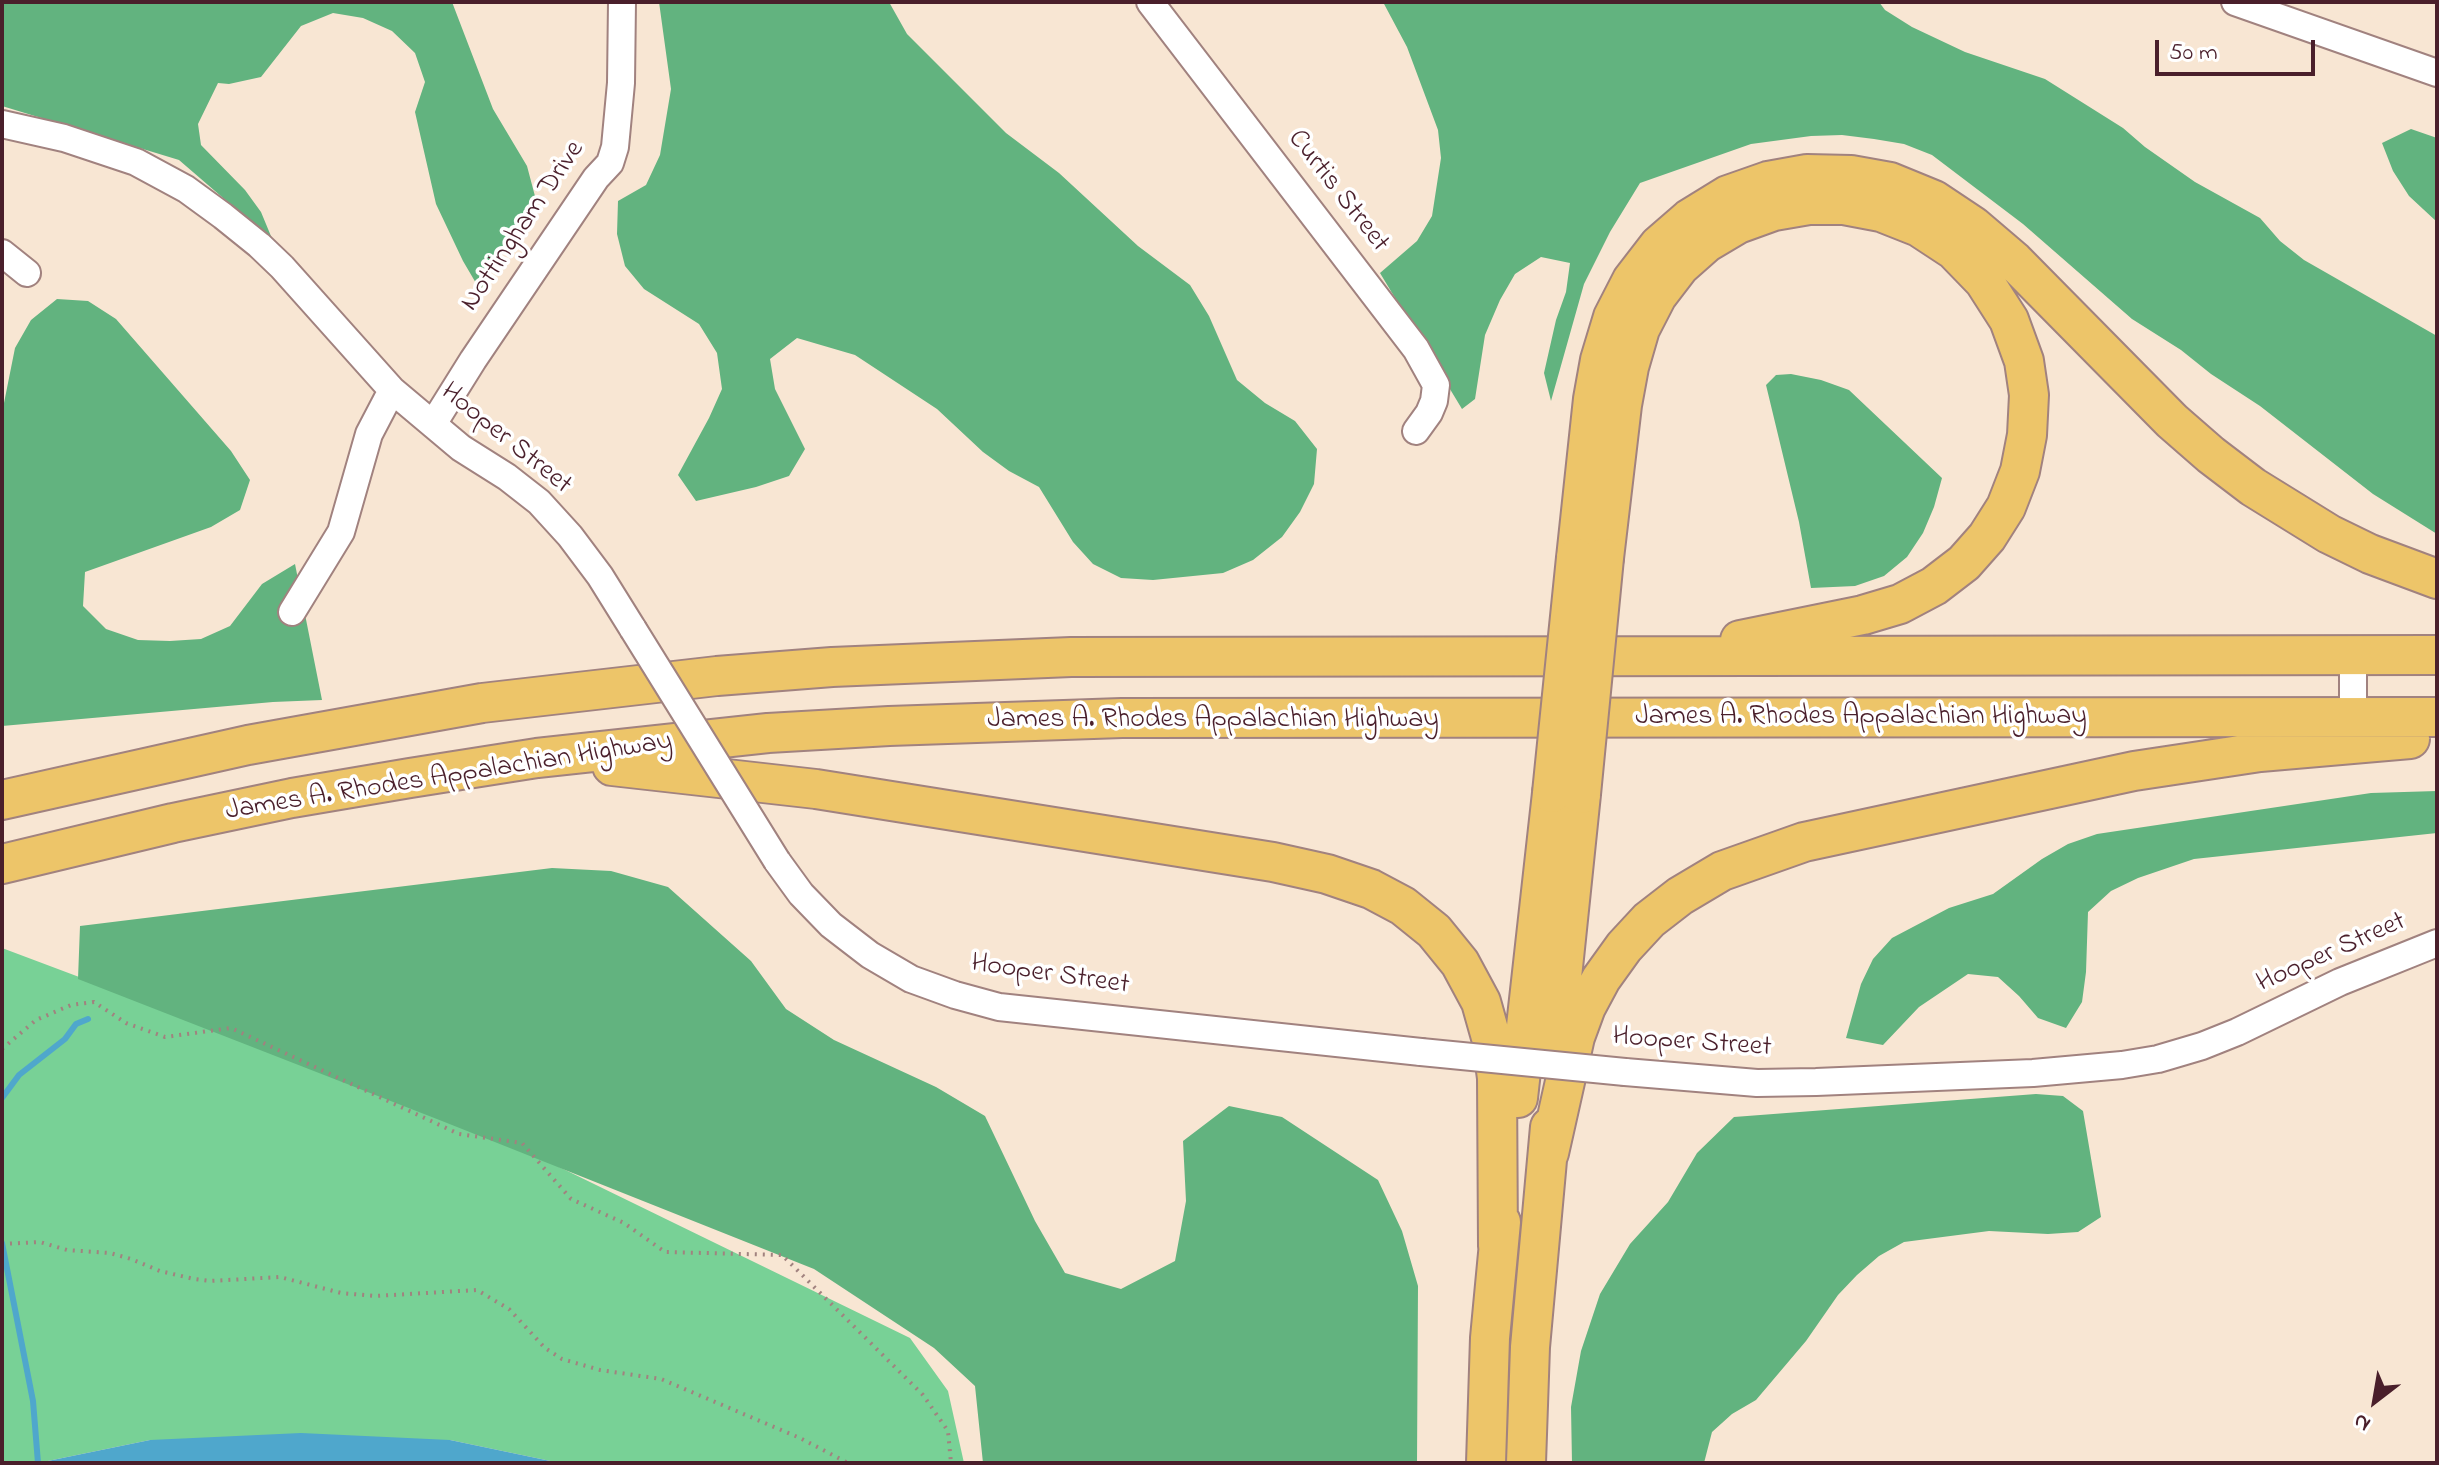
<!DOCTYPE html>
<style>
body{margin:0}
#map{position:relative;width:2439px;height:1465px;overflow:hidden;background:#f8e6d3;font-family:"Indie Flower",sans-serif}
canvas{display:block}
.frame{position:absolute;inset:0;border:4px solid #4a1f2b;pointer-events:none}
.north{position:absolute;left:2335px;top:1361px;width:80px;height:80px;-webkit-text-stroke:6px #fff;paint-order:stroke;rotate:211deg;font-size:22px;font-weight:700;line-height:32px;text-align:center;color:#4a1f2b}
.north::after{content:'';display:block;margin:auto;width:28px;height:36px;background:#4a1f2b;clip-path:polygon(50% 0,100% 100%,50% 72%,0 100%)}
.scale{position:absolute;left:2155px;top:40px;width:160px;height:36px;box-sizing:border-box;border:4px solid #4a1f2b;border-top:0;padding-left:10px;font-size:24px;line-height:28px;white-space:nowrap;color:#4a1f2b;-webkit-text-stroke:6px #fff;paint-order:stroke}
</style>
<div id="map">
<canvas width="2439" height="1465"></canvas>
<div class="frame"></div>
<div class="north">N</div>
<div class="scale">50 m</div>
</div>
<script>
const ctx = document.querySelector('canvas').getContext('2d');
ctx.lineJoin = 'round';
function paint(path, color) { ctx.fillStyle = color; ctx.fill(path, 'evenodd'); }
const poly = rows => new Path2D(rows.map(r => 'M' + r).join(''));
function strokePath(path, color, width, dash) { ctx.strokeStyle = color; ctx.lineWidth = width; ctx.lineCap = dash ? 'butt' : 'round'; ctx.setLineDash(dash || []); ctx.stroke(path); }
function write(font, color, halo, rows, align = 'center') {
  ctx.font = font + ' "Indie Flower",sans-serif'; ctx.lineWidth = 7; ctx.setLineDash([]); ctx.textBaseline = 'middle'; ctx.strokeStyle = halo; ctx.fillStyle = color; for (const [text, x, y, turn = 0] of rows) {
    ctx.save(); ctx.translate(x, y); ctx.rotate((+turn || 0) * Math.PI / 180); ctx.textAlign = isNaN(turn) ? turn : align; if (halo) ctx.strokeText(text, 0, 0); ctx.fillText(text, 0, 0); ctx.restore();
  }
}
const green = poly([
 [2,948,473,1125,910,1338,948,1391,964,1463,560,1463,450,1440,150,1440,38,1463,2,1463]
]);
const forest = poly([
 [2,2,452,2,493,109,527,166,536,200,480,290,463,261,436,204,415,112,425,82,415,53,392,31,363,18,333,13,301,26,261,77,229,84,218,83,198,124,201,145,245,190,261,212,273,241,179,160,2,106],
 [659,2,889,2,907,34,1006,133,1059,173,1138,246,1190,285,1209,316,1237,380,1265,403,1295,421,1317,449,1314,484,1300,512,1282,537,1253,560,1223,573,1153,580,1121,578,1093,564,1073,542,1039,487,1009,471,983,452,937,409,855,355,797,338,770,359,775,389,805,449,789,476,756,487,696,501,678,475,709,418,722,389,717,353,699,324,644,289,625,266,617,234,618,201,646,185,660,155,671,89],
 [1383,2,1879,2,1885,10,1912,27,1965,52,2045,79,2123,128,2145,147,2195,182,2260,218,2280,241,2304,260,2437,336,2437,534,2373,494,2260,406,2211,374,2181,350,2132,319,2023,224,1932,155,1904,144,1874,139,1842,135,1811,136,1751,144,1640,183,1610,232,1584,284,1551,401,1544,373,1556,320,1566,292,1570,263,1541,257,1515,274,1500,300,1485,335,1475,399,1462,409,1380,273,1417,241,1432,216,1441,158,1438,130,1407,47],
 [2411,129,2437,138,2437,222,2409,196,2393,171,2382,143],
 [57,299,88,301,116,319,231,451,250,480,240,510,211,527,85,572,83,606,106,629,138,640,170,641,201,639,230,626,262,584,295,564,322,700,273,702,2,726,3,408,15,348,31,320],
 [1791,374,1821,380,1849,390,1942,478,1934,507,1923,533,1907,557,1884,576,1855,586,1811,588,1799,522,1766,385,1776,375],
 [2437,791,2437,833,2194,859,2138,878,2111,891,2088,912,2086,972,2082,1002,2066,1028,2038,1018,2019,996,1998,977,1968,974,1919,1007,1883,1045,1846,1038,1861,984,1873,959,1892,938,1949,908,1993,894,2042,859,2068,844,2097,834,2371,793],
 [552,868,611,871,668,887,751,961,786,1009,834,1040,936,1087,985,1116,1035,1221,1065,1273,1121,1289,1175,1261,1186,1201,1183,1141,1229,1106,1282,1117,1378,1180,1402,1231,1418,1286,1417,1463,983,1463,975,1386,934,1348,814,1269,442,1121,78,979,80,926],
 [2036,1094,2063,1096,2083,1111,2101,1217,2078,1232,2048,1234,1989,1231,1904,1242,1879,1256,1857,1275,1838,1295,1806,1341,1756,1400,1732,1414,1712,1432,1704,1463,1572,1463,1571,1407,1581,1351,1600,1294,1630,1244,1668,1202,1697,1153,1734,1117]
]);
const water = poly([
 [301,1433,450,1440,560,1463,38,1463,150,1440]
]);
const stream = poly([
 [2,1098,19,1075,65,1039,76,1024,88,1019],
 [2,1243,33,1401,38,1463]
]);
const path = poly([
 [2,1049,36,1020,71,1005,94,1002,126,1023,165,1037,231,1028,459,1134,522,1143,571,1199,624,1223,665,1252,782,1255,923,1395,948,1431,951,1463],
 [2,1244,40,1242,67,1250,110,1253,131,1259,160,1271,194,1279,210,1281,280,1277,341,1293,375,1296,477,1290,509,1309,545,1348,562,1359,600,1370,661,1379,800,1438,848,1463]
]);
const minor = poly([
 [1150,2,1416,349,1436,385,1434,401,1429,413,1416,431],
 [2235,2,2437,73],
 [2,124,64,138,136,162,186,189,223,216,259,245,282,267,392,390,461,448,507,477,539,502,570,536,600,576,633,629],
 [2,253,27,273],
 [433,424,473,360,596,178,610,163,615,147,621,83,622,2],
 [292,612,341,532,369,434,392,390],
 [2353,717,2353,655],
 [777,861,801,894,831,925,870,955,911,979,955,995,999,1007,1421,1052],
 [1625,1072,1757,1083,1816,1082,2033,1073,2122,1065,2158,1059,2202,1046,2237,1032,2340,982,2437,943]
]);
const highway = poly([
 [1576,558,1593,399,1600,360,1613,317,1632,280,1659,245,1689,219,1728,195,1768,181,1807,174,1851,175,1890,182,1934,200,1973,226,2014,261,2172,421,2211,455,2253,487,2329,534,2370,554,2437,579],
 [1604,558,1622,405,1629,367,1640,329,1657,296,1680,266,1706,243,1738,224,1774,211,1809,205,1844,205,1881,212,1919,227,1954,250,1984,281,2009,320,2024,361,2029,395,2027,435,2020,471,2006,507,1987,537,1964,563,1934,586,1900,604,1863,615,1740,640],
 [612,766,816,789,1273,862,1327,874,1371,889,1403,906,1434,931,1460,963,1481,1002,1492,1041,1497,1078,1498,1246],
 [2,800,248,745,482,703,717,676,832,667,1071,657,2437,655],
 [2,864,173,823,292,798,410,778,537,758,768,733,889,726,1122,718,2437,717],
 [1554,1054,1581,794],
 [1518,1098,1552,793],
 [1549,1153,1575,1037,1586,1007,1601,979,1624,947,1649,920,1680,896,1722,871,1804,842,2134,771,2260,752,2410,739],
 [1486,1463,1490,1338,1501,1222],
 [1526,1463,1530,1347,1550,1127]
]);
const minorBridge = poly([
 [633,629,777,861],
 [1421,1052,1625,1072]
]);
const highwayBridge = poly([
 [1552,793,1576,558],
 [1581,794,1604,558]
]);
const streetNames = [
 ["Curtis Street",1337,192,52],
 ["Nottingham Drive",524,227,-56],
 ["Hooper Street",505,440,39],
 ["James A. Rhodes Appalachian Highway",1861,718],
 ["James A. Rhodes Appalachian Highway",1213,721],
 ["James A. Rhodes Appalachian Highway",449,778,-9],
 ["Hooper Street",2332,954,-24],
 ["Hooper Street",1050,976,8],
 ["Hooper Street",1692,1044,4]
];
paint(green, '#78d196');
paint(forest, '#62b37f');
paint(water, '#4fa7cc');
strokePath(stream, '#4fa7cc', 6);
strokePath(minor, '#a1827f', 30);
strokePath(highway, '#a1827f', 42);
strokePath(path, '#a1827f', 4, [2, 6]);
strokePath(minor, '#fff', 26);
strokePath(highway, '#edc569', 38);
strokePath(minorBridge, '#a1827f', 30, []);
strokePath(highwayBridge, '#a1827f', 42, []);
strokePath(minorBridge, '#fff', 26);
strokePath(highwayBridge, '#edc569', 38);
write('28px', '#4a1f2b', '#fff', streetNames);
</script>
